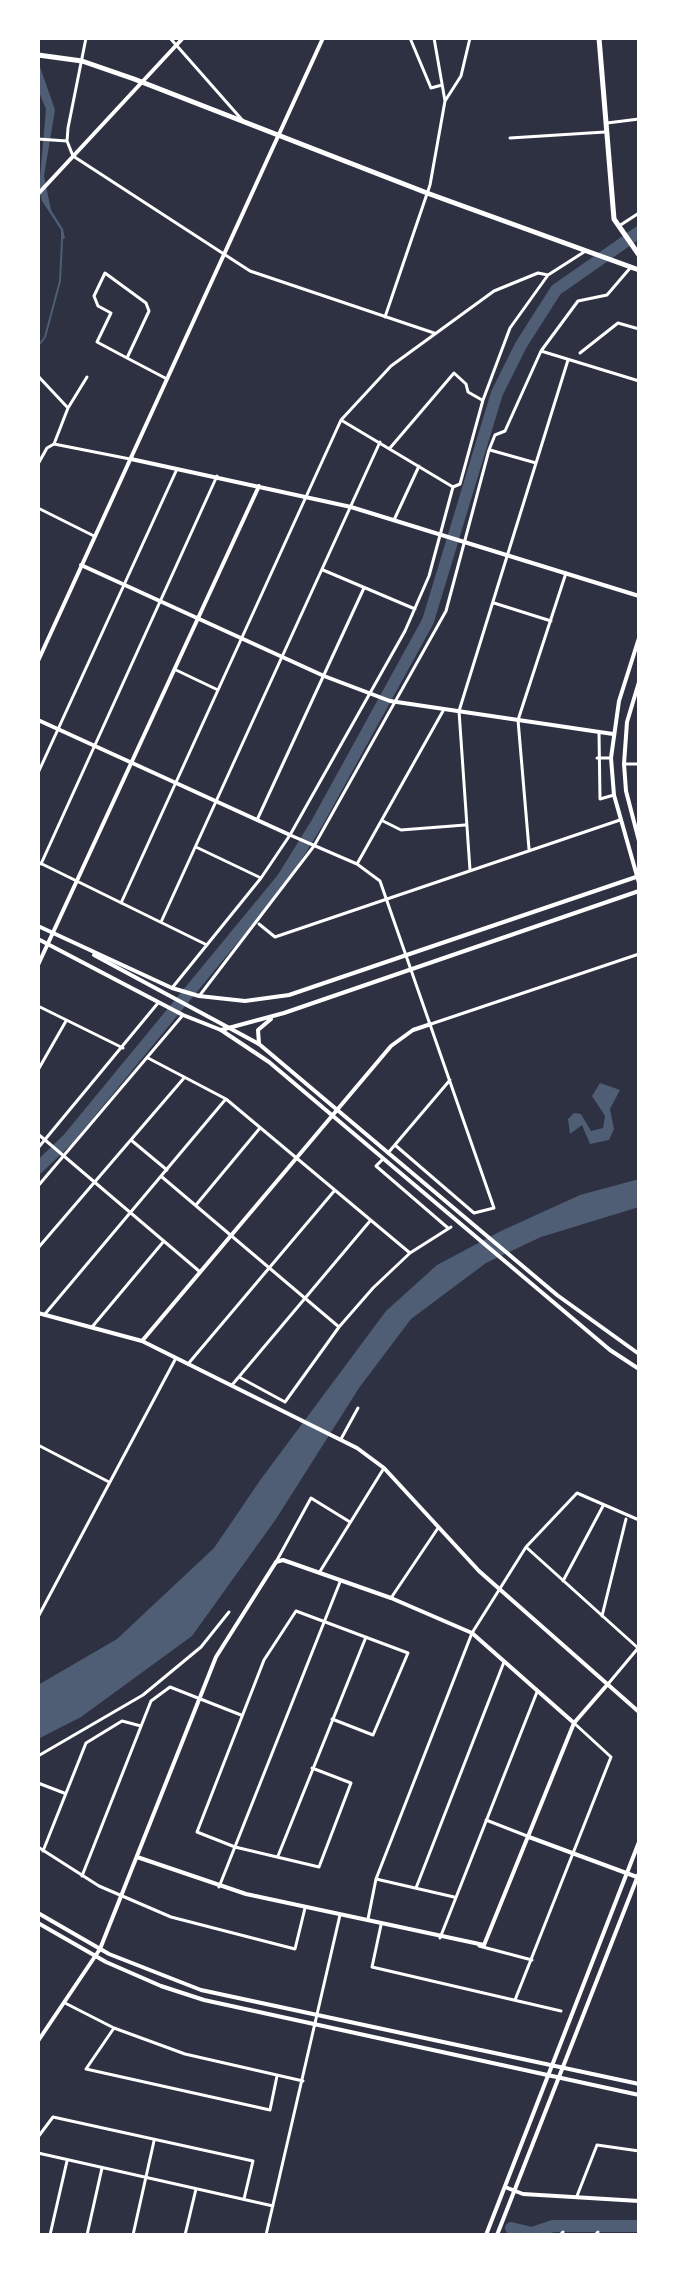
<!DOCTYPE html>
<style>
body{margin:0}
#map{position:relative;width:677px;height:2273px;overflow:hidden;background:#2d3142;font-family:"Crimson Pro",serif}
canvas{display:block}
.frame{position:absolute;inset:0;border:40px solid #fff;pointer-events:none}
</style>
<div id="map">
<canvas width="677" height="2273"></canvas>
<div class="frame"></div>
</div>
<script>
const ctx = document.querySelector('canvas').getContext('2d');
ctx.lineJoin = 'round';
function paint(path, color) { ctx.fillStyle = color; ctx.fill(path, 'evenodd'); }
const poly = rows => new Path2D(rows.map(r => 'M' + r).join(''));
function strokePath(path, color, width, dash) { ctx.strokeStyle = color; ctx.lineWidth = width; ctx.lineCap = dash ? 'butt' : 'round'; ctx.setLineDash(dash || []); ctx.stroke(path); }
const water = poly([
 [38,61,55,110,44,176,51,210,63,229,65,238,61,241,61,230,42,201,39,189,46,109,38,90],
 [600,1083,620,1090,610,1109,614,1129,609,1140,590,1144,582,1125,570,1134,568,1119,574,1113,581,1114,591,1131,603,1128,605,1116,592,1096],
 [639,1179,639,1207,541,1237,486,1263,411,1319,359,1388,276,1519,192,1636,81,1717,38,1739,38,1685,117,1639,214,1548,261,1479,386,1311,437,1265,501,1231,580,1195]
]);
const stream = poly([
 [38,346,45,337,60,281,62,241]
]);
const river = poly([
 [38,1168,68,1139,283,878,317,823,428,621,497,393,521,345,556,290,639,232],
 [511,2228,532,2233,553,2226,639,2226]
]);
const minor = poly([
 [86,38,68,128,67,141,73,156,250,271,434,333],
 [170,38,244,122],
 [410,38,431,88,442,85],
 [434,38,445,101],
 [496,38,556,38],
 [607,123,639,119],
 [510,138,605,132],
 [38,139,67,141],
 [619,226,639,213],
 [385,317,430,185,445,101,461,76,470,38],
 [541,351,639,381],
 [580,353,618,323,639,329],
 [127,358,149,311,146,303,105,273,94,296,98,306,111,313,97,342,127,358,167,379],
 [38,376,68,408],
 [54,444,68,408,87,377],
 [390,448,454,373,466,384,468,392,482,400],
 [490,450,536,463],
 [38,464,47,448,54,444,130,459],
 [453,487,460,484,483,400,510,328,548,275,584,252],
 [38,508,94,536],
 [394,520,419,466],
 [323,570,415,609],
 [494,603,551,621],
 [176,670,218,690],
 [599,732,600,799,614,795],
 [597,758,611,758],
 [624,764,639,764],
 [38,773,177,469],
 [257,820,364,588],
 [383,821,401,830,465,825],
 [290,835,357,864,380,881,494,1208,474,1213,395,1145],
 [196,847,261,878],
 [529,849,518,720,566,573],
 [38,862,207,945],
 [41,864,217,476],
 [357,864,443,711],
 [470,870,459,711,568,360],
 [121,903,341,420,391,366,494,291,538,273,548,275],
 [161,922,380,442],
 [259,924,275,937,620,820],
 [172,988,261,878,290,835,405,631,429,576,453,487,341,420],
 [200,995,314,846,446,611,489,450,495,435,505,431,541,351,578,301,607,295,631,267],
 [38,1006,123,1048],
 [431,1024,639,954],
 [148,1058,226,1099,410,1253],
 [38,1070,66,1021],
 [38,1134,199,1271],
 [131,1140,167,1170],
 [38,1148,158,1003],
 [388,1153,450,1080],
 [383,1159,376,1166,448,1228],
 [162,1177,339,1327],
 [38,1186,183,1015],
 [196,1205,260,1128],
 [38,1248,184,1078],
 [45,1314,225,1100],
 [92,1327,164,1241],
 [188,1364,335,1190],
 [239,1377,285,1402,339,1327,373,1288,410,1253,451,1227],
 [232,1385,370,1221],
 [341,1439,358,1408],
 [38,1445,109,1482],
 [526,1547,638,1648],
 [276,1562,311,1498,350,1522],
 [319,1573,384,1468],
 [563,1581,603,1506],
 [391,1598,438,1528],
 [602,1616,626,1519],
 [38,1617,176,1358],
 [608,1684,639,1647],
 [38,1756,143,1695,201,1647,229,1612],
 [312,1768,351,1783,319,1867,235,1847,197,1832,264,1660,296,1611,408,1653,373,1735,332,1719],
 [38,1783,64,1793],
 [486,1820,527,1836],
 [38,1847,99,1886,171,1917,295,1949,305,1908],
 [43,1851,86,1743,122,1721,141,1726],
 [278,1856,366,1637],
 [82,1876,151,1701,170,1687,241,1715],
 [376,1879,454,1897],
 [219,1887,340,1582],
 [416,1888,504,1662],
 [368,1919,376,1879,472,1633,526,1547,577,1493,639,1520],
 [381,1925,372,1967,561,2011],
 [440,1938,537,1692],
 [479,1946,532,1960],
 [515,2000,611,1757,574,1723],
 [65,2003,114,2028,185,2054,303,2081],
 [114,2028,86,2069,270,2110,277,2076],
 [38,2137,53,2117,253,2161,244,2199],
 [38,2153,273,2206],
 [577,2196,597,2145,639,2151],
 [50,2235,67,2161],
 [87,2235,102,2168],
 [133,2235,154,2141],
 [185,2235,196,2189],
 [266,2235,340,1915],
 [560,2235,563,2232],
 [595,2235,598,2232]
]);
const tertiary = poly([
 [38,194,183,38],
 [131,459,351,507,639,596],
 [81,565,324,676,390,701,613,734],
 [639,638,619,701,611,758,614,795,639,883],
 [38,661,323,38],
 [639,682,627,722,624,764,626,791,639,841],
 [38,720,290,835],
 [94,955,259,1044,557,1295,639,1354],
 [38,965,259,486],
 [221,1030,269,1062,610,1350,639,1369],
 [142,1341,391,1046,413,1030,431,1024],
 [529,1837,637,1877],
 [137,1857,246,1894,484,1945,574,1723,607,1685],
 [38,1913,109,1954,201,1990,639,2084],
 [38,1923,106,1962,161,1986,204,2000,639,2095],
 [38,2041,100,1949,216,1657,276,1562,283,1560,391,1598,472,1633,574,1723],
 [505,2187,523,2194,639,2201],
 [486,2235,639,1842],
 [497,2235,639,1873]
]);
const secondary = poly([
 [38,926,172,988,199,996,245,1001,289,995,639,876],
 [38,939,183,1015,221,1030,284,1013,639,891],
 [259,1044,258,1030,271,1019],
 [38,1313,142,1341,357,1448,384,1468,479,1571,639,1712]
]);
const primary = poly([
 [599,38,614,219,639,255]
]);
const trunk = poly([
 [38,55,82,61,134,79,427,193,639,270]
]);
paint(water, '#4f5d75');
strokePath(stream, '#4f5d75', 2);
strokePath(river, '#4f5d75', 12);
strokePath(minor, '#fff', 3);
strokePath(tertiary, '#fff', 4);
strokePath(secondary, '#fff', 4);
strokePath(primary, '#fff', 5);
strokePath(trunk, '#fff', 5);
</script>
